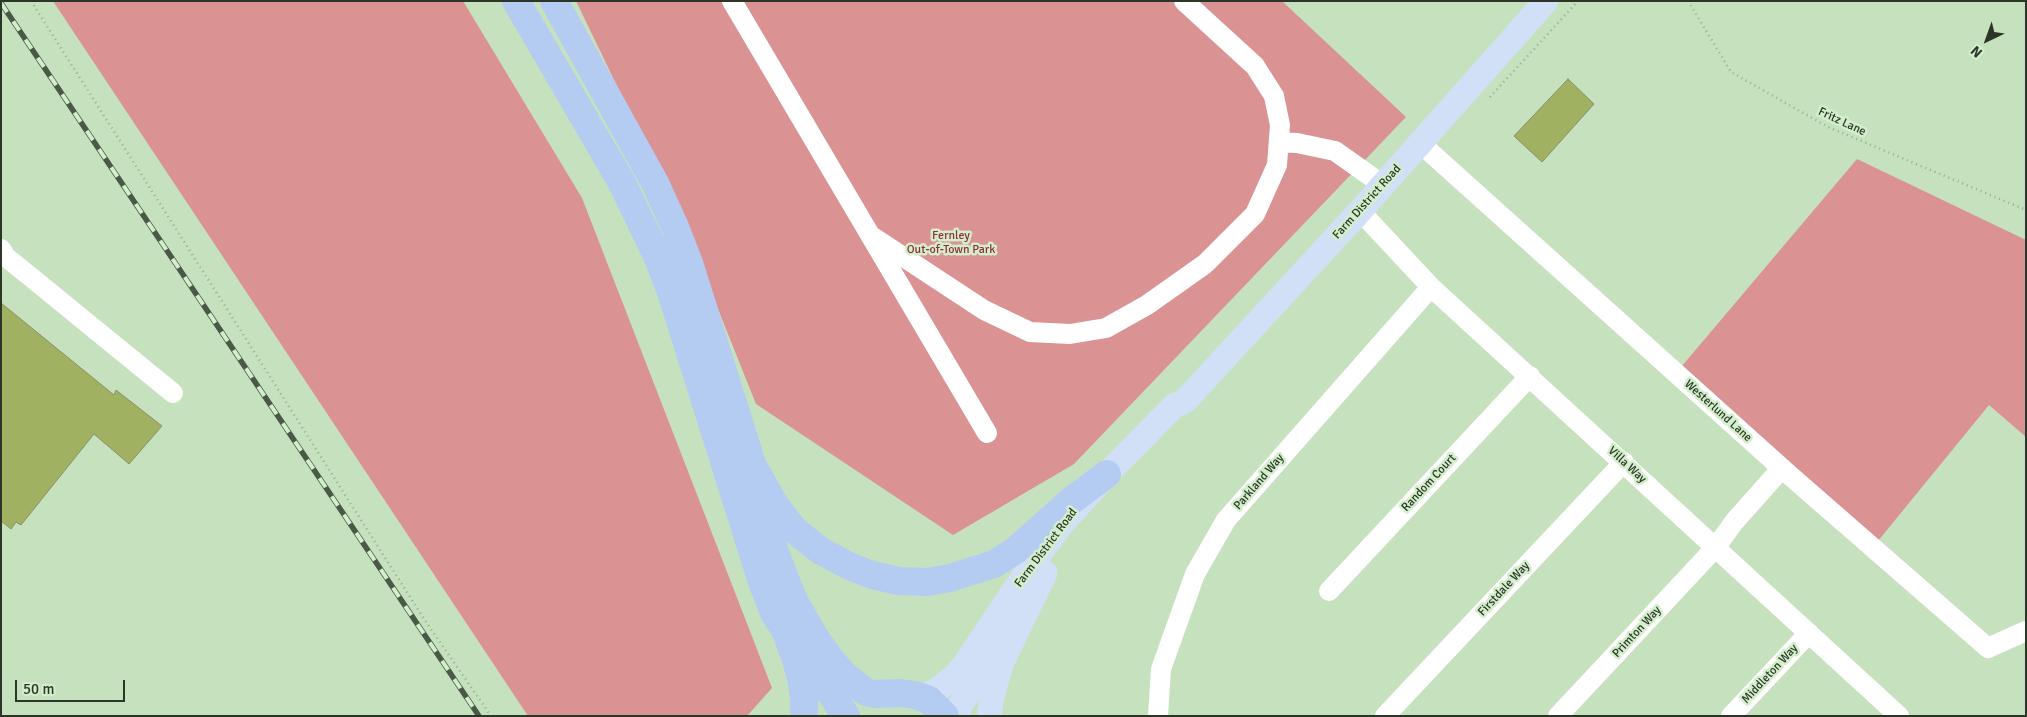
<!DOCTYPE html>
<style>
body{margin:0}
#map{position:relative;width:2027px;height:717px;overflow:hidden;background:#c6e1bd;font-family:Signika,sans-serif}
canvas{display:block}
.frame{position:absolute;inset:0;border:2px solid #2b3628;pointer-events:none}
.north{position:absolute;left:1962px;top:15px;width:50px;height:50px;-webkit-text-stroke:4px #d3eeca;paint-order:stroke;rotate:222deg;font-size:14px;font-weight:700;line-height:20px;text-align:center;color:#2b3628}
.north::after{content:'';display:block;margin:auto;width:18px;height:22px;background:#2b3628;clip-path:polygon(50% 0,100% 100%,50% 72%,0 100%)}
.scale{position:absolute;left:15px;top:680px;width:110px;height:22px;box-sizing:border-box;border:2px solid #2b3628;border-top:0;padding-left:6px;font-size:15px;line-height:18px;white-space:nowrap;color:#2b3628;-webkit-text-stroke:4px #d3eeca;paint-order:stroke}
</style>
<div id="map">
<canvas width="2027" height="717"></canvas>
<div class="frame"></div>
<div class="north">N</div>
<div class="scale">50 m</div>
</div>
<script>
const ctx = document.querySelector('canvas').getContext('2d');
ctx.lineJoin = 'round';
function paint(path, color) { ctx.fillStyle = color; ctx.fill(path, 'evenodd'); }
const poly = rows => new Path2D(rows.map(r => 'M' + r).join(''));
function strokePath(path, color, width, dash) { ctx.strokeStyle = color; ctx.lineWidth = width; ctx.lineCap = dash ? 'butt' : 'round'; ctx.setLineDash(dash || []); ctx.stroke(path); }
function write(font, color, halo, rows, align = 'center') {
  ctx.font = font + ' Signika,sans-serif'; ctx.lineWidth = 5; ctx.setLineDash([]); ctx.textBaseline = 'middle'; ctx.strokeStyle = halo; ctx.fillStyle = color; for (const [text, x, y, turn = 0] of rows) {
    ctx.save(); ctx.translate(x, y); ctx.rotate((+turn || 0) * Math.PI / 180); ctx.textAlign = isNaN(turn) ? turn : align; if (halo) ctx.strokeText(text, 0, 0); ctx.fillText(text, 0, 0); ctx.restore();
  }
}
const green = poly([
 [53,1,463,1,582,198,772,688,747,716,528,716],
 [576,1,1282,1,1406,117,1074,464,953,535,756,404,686,229],
 [1857,159,2026,240,2026,437,1989,405,1878,541,1682,366]
]);
const building = poly([
 [1568,79,1594,104,1542,162,1514,136,1568,79],
 [1,303,114,395,116,390,162,426,129,464,94,434,21,525,16,522,11,529,1,521,1,303]
]);
const path = poly([
 [31,1,424,619,491,716],
 [1688,1,1731,72,1828,127,2026,210],
 [1490,97,1578,1]
]);
const minor = poly([
 [732,1,987,433],
 [1279,142,1297,143,1335,151,1383,185],
 [1420,143,1786,472,1988,648,2026,631],
 [1360,211,1431,287,1899,716],
 [870,235,984,310,1030,332,1070,334,1106,328,1147,305,1205,264,1255,214,1277,165,1280,125,1274,96,1255,66,1184,1],
 [1,249,6,257,32,278,173,393],
 [1329,591,1530,376],
 [1158,716,1161,669,1195,574,1226,520,1431,287],
 [1385,716,1624,462],
 [1558,716,1716,547,1734,522,1782,468],
 [1731,716,1809,633]
]);
const major = poly([
 [915,695,926,695,934,692,954,677,965,664,1032,564,1060,526,1107,474,1174,406,1185,401,1360,211,1546,1],
 [957,716,960,706,1006,633],
 [989,716,992,697,1001,664,1045,573]
]);
const highway = poly([
 [516,1,622,183,657,256,671,292,762,582,774,613,785,630,796,660,801,678,804,698,804,716],
 [554,1,655,183,675,227,689,263,752,464,775,505,794,530,821,551,849,566,872,575,899,581,928,582,950,578,994,564,1016,550,1071,501,1107,474],
 [756,490,775,553,794,601,816,639,831,660,844,675,866,692,874,694,901,693,915,695,929,700,945,716],
 [802,650,846,716]
]);
const rail = poly([
 [1,3,479,716]
]);
const streetNames = [
 ["Fritz Lane",1842,122,25],
 ["Farm District Road",1367,202,-48],
 ["Westerlund Lane",1718,411,42],
 ["Villa Way",1627,465,43],
 ["Parkland Way",1259,482,-49],
 ["Random Court",1429,483,-47],
 ["Farm District Road",1046,548,-53],
 ["Firstdale Way",1504,589,-47],
 ["Primton Way",1637,632,-47],
 ["Middleton Way",1770,674,-47]
];
const parkNames = [
 ["Fernley",951,236],
 ["Out-of-Town Park",951,250]
];
paint(green, '#da9293');
paint(building, '#a1b162');
strokePath(building, '#88906a', 1);
strokePath(path, '#96ac8f', 2.5, [1, 4]);
strokePath(minor, '#fff', 20);
strokePath(major, '#d2e0f7', 25);
strokePath(highway, '#b4ccf1', 28);
strokePath(rail, '#4a5846', 5.5);
strokePath(rail, '#d3eeca', 4, [11]);
write('12px', '#2b3628', '#d3eeca', streetNames);
write('12px', '#932d38', '#d3eeca', parkNames);
</script>
